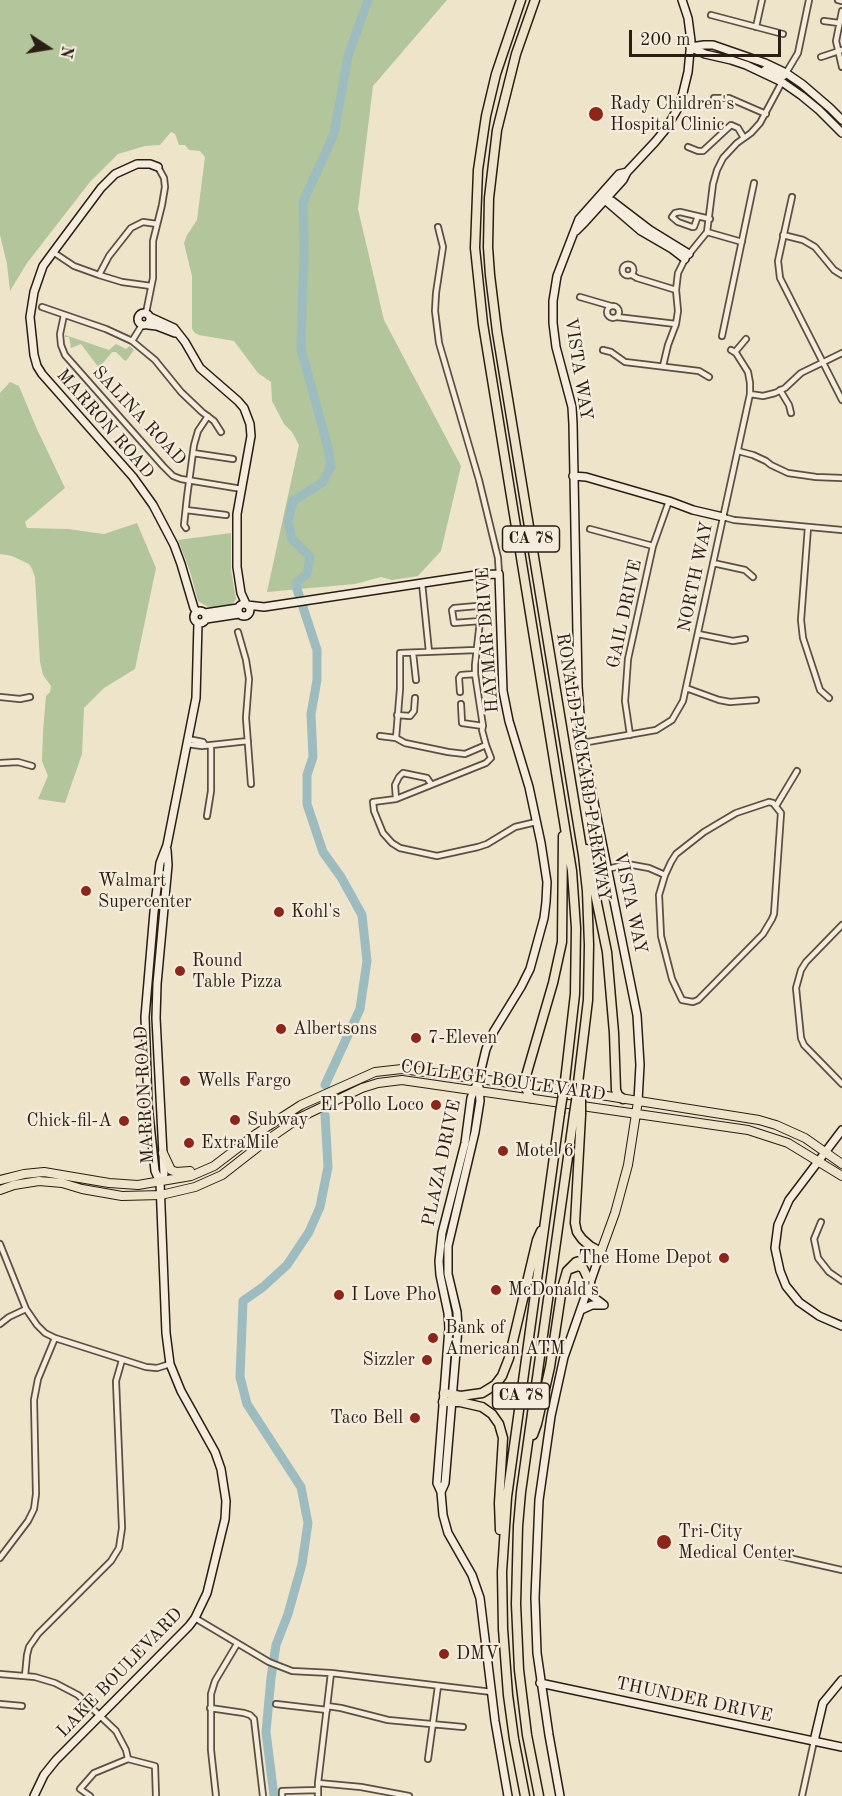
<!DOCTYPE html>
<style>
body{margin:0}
#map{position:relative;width:842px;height:1796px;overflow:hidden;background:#eee4ca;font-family:"Old Standard TT",serif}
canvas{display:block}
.north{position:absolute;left:18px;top:18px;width:60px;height:60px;-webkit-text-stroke:4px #f4eddd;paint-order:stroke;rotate:102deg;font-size:16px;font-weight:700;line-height:24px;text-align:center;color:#2a1e12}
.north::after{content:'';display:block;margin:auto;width:21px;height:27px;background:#2a1e12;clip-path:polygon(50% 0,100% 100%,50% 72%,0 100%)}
.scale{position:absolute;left:629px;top:30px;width:152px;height:27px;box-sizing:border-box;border:3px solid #2a1e12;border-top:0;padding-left:8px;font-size:18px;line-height:21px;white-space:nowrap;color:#2a1e12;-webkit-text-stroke:4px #f4eddd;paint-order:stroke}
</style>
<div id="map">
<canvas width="842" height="1796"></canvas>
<div class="north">N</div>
<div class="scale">200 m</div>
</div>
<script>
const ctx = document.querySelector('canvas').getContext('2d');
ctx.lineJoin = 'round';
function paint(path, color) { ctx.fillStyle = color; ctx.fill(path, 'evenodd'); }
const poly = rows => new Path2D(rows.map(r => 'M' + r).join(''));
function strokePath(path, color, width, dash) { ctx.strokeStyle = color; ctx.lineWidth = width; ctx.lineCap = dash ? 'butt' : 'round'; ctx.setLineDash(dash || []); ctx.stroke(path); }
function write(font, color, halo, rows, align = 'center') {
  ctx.font = font + ' "Old Standard TT",serif'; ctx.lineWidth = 4.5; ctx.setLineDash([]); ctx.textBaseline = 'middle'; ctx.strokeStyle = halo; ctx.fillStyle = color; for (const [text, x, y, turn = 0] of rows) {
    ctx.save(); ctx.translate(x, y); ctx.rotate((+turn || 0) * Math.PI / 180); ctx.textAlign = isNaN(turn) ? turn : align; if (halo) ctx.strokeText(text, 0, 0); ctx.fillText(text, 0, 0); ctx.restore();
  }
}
const green = poly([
 [0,0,447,0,373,86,358,209,384,320,461,466,441,551,418,576,392,580,381,577,355,584,267,592,299,445,292,432,284,424,272,401,271,382,258,373,234,341,199,335,195,333,192,329,192,276,184,243,187,235,197,220,205,157,200,151,189,150,185,145,179,145,175,134,171,132,160,145,145,146,118,154,90,182,27,263,10,291,7,264,0,235],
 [65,335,109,350,116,344,126,349,130,346,134,350,126,361,124,360,116,352,112,352,99,368,81,344,71,348,69,337,65,337],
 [10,382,19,386,36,427,65,488,25,522,27,528,68,529,104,534,137,523,156,568,135,669,104,688,84,708,82,754,65,803,38,799,48,776,42,761,43,731,46,696,50,692,51,686,43,675,40,662,35,577,32,569,29,564,12,556,0,554,0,393],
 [231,533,231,570,236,599,234,602,230,606,210,608,198,601,190,571,178,540]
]);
const river = poly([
 [325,1085,360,1009,367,961,362,915,341,877,323,852,307,804,307,775,313,757,311,714,317,680,317,650,296,586,297,582,307,574,310,557,292,539,288,522,293,501,323,482,331,466,328,448,301,349,304,248,303,202,334,134,348,56,368,0],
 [274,1796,266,1732,271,1678,276,1645,288,1614,302,1564,308,1523,301,1487,247,1404,240,1377,243,1301,263,1287,287,1265,309,1232,320,1207,328,1167,325,1115]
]);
const street = poly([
 [838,0,842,1],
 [842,11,836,41,842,67],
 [711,15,783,34],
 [824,21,839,23],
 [756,27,762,0],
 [821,57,842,50],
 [786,73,798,53,809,0],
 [714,98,729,98,766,114],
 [688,147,698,151,703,151,731,125,738,128,744,138],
 [792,197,778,261,780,278,842,400],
 [698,216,694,227,692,227,678,222,672,217,675,213,680,212,710,219],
 [438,227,443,247,436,293,435,311,439,343,479,480,498,558,499,574],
 [707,232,742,242],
 [783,235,803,240,815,247,834,270,842,275],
 [53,252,74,266,99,275,122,282,151,286],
 '622.5 270a5.5 5.5 0 1 1 11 0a5.5 5.5 0 1 1-11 0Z',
 [99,275,109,256,131,228,143,222,157,224],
 [632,275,637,278,676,290],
 [580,297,611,306],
 '607 312a6 6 0 1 1 12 0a6 6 0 1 1-12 0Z',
 [42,307,106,329,132,341,155,360,181,392,202,412,214,421,221,432],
 [146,313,153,278,153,241,162,205,165,187,164,178,158,167],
 [64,315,60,334,61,345,65,355,163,466,173,476,181,479,242,489],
 [617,317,676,324],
 [722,336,754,183],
 [132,341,142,325],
 [603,350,611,352,625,362,699,371,709,377],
 [735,352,746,339],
 [663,366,668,345,676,324,678,311,676,290,678,273,685,259,707,232,713,184,717,170,723,158,737,143,751,133,760,123,782,82],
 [780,390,789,405,791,413],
 [750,394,763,396,775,393,785,388,801,373,842,353],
 [738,451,753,455,766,461,771,465,788,473,816,477,842,478],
 [193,453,233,459],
 [186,510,226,515],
 [723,517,734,520,842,530],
 [808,527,801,620,803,638,820,690,829,698],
 [186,528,184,525,187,497,194,445,198,431,208,416],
 [590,529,653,546],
 [713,563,745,570,753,577],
 [422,583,429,652],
 [480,621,454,623,452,610,454,608,477,606,481,607,480,621,475,665,475,674,483,726,482,730,486,745,491,758,486,763,396,799,373,802,374,811,383,833,392,843,400,848,437,856,478,847,487,844,515,827,536,822],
 [238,632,246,660,249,679,246,718,251,784],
 [698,634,733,641,745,639],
 [413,653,416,680],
 [686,688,719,700,730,702,756,700],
 [460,692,459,678,461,675,475,674],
 [0,697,20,699,30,697],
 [461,704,462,723,483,726],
 [397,715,410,716,414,711,415,698],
 [630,735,625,701,628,659,653,546,669,501],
 [380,736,396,738,405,743,448,752,465,754,486,745],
 [396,738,400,689,400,653,476,650],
 [188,739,203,742,205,745],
 [582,743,656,730,672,720,683,701,750,394,750,383,748,372,736,353,731,350],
 [187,744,202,746,248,741],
 [0,763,18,762,32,766],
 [396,799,395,785,399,777,403,773,427,778,431,784],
 [769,802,773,803,781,813,774,914,772,919,763,934,698,1000,693,1002,682,1000,672,979,661,936,659,895,665,875,671,862,676,854,704,832,736,813,769,802],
 [776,806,797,771],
 [207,816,211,791,211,746],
 [608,869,627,864,649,868,665,875],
 [842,925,806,962,801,970,796,988,801,1038,804,1045,842,1084],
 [821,1222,814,1239,818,1258,829,1272,842,1281],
 [0,1244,26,1309,37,1325,45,1333,55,1338,146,1367,157,1368,170,1364],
 [0,1324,9,1317,26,1309],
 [780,1556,842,1570],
 [0,1558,28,1521,34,1509,36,1494,34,1400,38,1379,55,1338],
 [195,1618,269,1662,292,1671,331,1673,492,1692],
 [0,1674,35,1677,55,1683,78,1695,116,1731,126,1750,128,1759],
 [25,1676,27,1655,29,1647,38,1634,111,1561,119,1548,122,1528,116,1381,122,1360],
 [0,1704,22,1706],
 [276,1704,327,1710],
 [327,1706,341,1708,388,1720,463,1727],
 [210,1708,244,1713,250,1715,254,1719,263,1796],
 [128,1759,155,1766,156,1796],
 [428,1759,438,1686],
 [318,1783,361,1787,409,1796],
 [90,1796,80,1789,94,1773,128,1759],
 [216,1796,211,1750,211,1694,215,1681,237,1644],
 [282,1796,282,1791,318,1790],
 [318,1796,318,1783,331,1673],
 [802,1796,814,1741]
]);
const secondary = poly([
 [690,47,705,54,731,60,746,65,782,82,802,96,819,110,842,133],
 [690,47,704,45,713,45,765,63,786,73,802,84,830,108,842,120],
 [765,70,783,76,786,73],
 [158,167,150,164,137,164,115,174,101,188,57,247,43,266,34,292,30,317,34,355,37,366,42,374,133,477,153,505,174,545,181,564,194,608,197,612],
 [627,172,619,174,579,219,557,276,553,301,553,323,556,347,572,407,573,424,578,686,582,743,637,1015,640,1065,638,1101],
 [605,200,641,231,672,249,685,259],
 [612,201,650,230,689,254],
 [576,231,585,222,623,180,627,172,655,142,665,130,680,105,688,72,691,41,688,18,682,0],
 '138 319a6 6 0 1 1 12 0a6 6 0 1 1-12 0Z',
 [150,317,174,328,185,342,200,368,238,401,244,408,250,424,251,436,237,514,237,567,241,593,246,604],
 [148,325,157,326,175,333],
 [573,476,586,477,669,501,693,510,723,517],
 '238 610a6 6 0 1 1 12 0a6 6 0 1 1-12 0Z',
 [247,605,264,607,476,575,499,574,503,691,509,721,529,787,541,843,547,882,546,902,544,918,530,969,521,987,494,1031,486,1049,479,1078,471,1098,465,1143,442,1233,439,1261,440,1275,448,1313,449,1328,437,1483,441,1492,443,1515,448,1533,472,1575,480,1598,495,1721,508,1796],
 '194 617a6 6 0 1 1 12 0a6 6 0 1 1-12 0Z',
 [205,613,238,608],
 [206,619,239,614],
 [842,1130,789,1200,778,1225,775,1248,780,1271,786,1286,799,1302,819,1316,842,1326],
 [160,1182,164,1174,156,1018,157,984,168,865,167,850],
 [581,1310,592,1305,604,1305,587,1292],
 [441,1492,445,1483,458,1328,457,1312,448,1274,448,1246,475,1132,480,1101,479,1087],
 [540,1683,842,1747],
 [814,1741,823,1703,842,1680],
 [34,1796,44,1775,56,1760,189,1626,195,1618,207,1593,225,1519,226,1501,221,1469,215,1452,181,1391,170,1364,166,1333,160,1182,155,1171,148,1105,146,1045,145,1017,154,912,160,863,167,845,196,698,198,623],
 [560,1796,549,1735,537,1653,535,1598,539,1500,551,1416,564,1357,598,1260]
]);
const primary = poly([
 [163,1153,171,1170,176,1172,190,1171],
 [0,1180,24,1174,44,1172,109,1183,138,1185,191,1176,214,1166,256,1134,301,1105,375,1072,402,1069,588,1093,759,1120,776,1125,805,1138,842,1164],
 [0,1190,14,1185,39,1181,62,1183,82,1189,122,1196,161,1195,195,1187,222,1175,263,1143,299,1118,362,1088,378,1083,402,1080,748,1130,788,1143,842,1176],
 [599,1257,615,1213,628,1165,638,1101]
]);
const highway = poly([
 [521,0,496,74,486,116,478,170,475,248,483,324,572,871,576,928,575,994,565,1081],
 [535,0,516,54,497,130,489,198,488,247,490,275,497,332,583,855,587,891,589,945,588,1000,578,1083],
 [586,849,607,952,614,1033,616,1090,618,1095,623,1099],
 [530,1098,525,1085,526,1076,553,983,562,942,563,836],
 [581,1115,575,1223,577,1232,582,1239,590,1246,601,1252],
 [570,1269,578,1266,583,1268,590,1283],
 [444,1393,461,1396,482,1393,495,1385,502,1376,509,1358,537,1240,541,1231],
 [443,1402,460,1402,482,1407,492,1414,499,1424,503,1438,499,1503,500,1530],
 [533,1435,537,1424,550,1367,562,1288,567,1271,576,1262,590,1258,598,1260],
 [525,1796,514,1739,508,1695,503,1629,502,1572,507,1497,560,1113],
 [539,1796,527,1735,519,1670,516,1604,518,1526,521,1492,574,1114]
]);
const highwayBridge = poly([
 [560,1113,565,1081],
 [574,1114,577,1094],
 [581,1115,581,1083]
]);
const markers = [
 [596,114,8,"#8f2418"],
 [86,891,6,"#8f2418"],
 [279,912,6,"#8f2418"],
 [180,971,6,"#8f2418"],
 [281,1029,6,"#8f2418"],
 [416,1038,6,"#8f2418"],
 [185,1081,6,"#8f2418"],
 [436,1105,6,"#8f2418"],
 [235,1120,6,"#8f2418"],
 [124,1121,6,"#8f2418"],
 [189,1143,6,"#8f2418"],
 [503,1151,6,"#8f2418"],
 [724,1258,6,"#8f2418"],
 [496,1290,6,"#8f2418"],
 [339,1295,6,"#8f2418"],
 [433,1338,6,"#8f2418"],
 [427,1360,6,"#8f2418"],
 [415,1418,6,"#8f2418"],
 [664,1542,8,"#8f2418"],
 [444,1654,6,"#8f2418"]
];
const shields = [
 [531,539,57],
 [521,1396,57]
];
const shieldNames = [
 ["CA 78",531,539],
 ["CA 78",521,1396]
];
const poiNames = [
 ["Rady Children's",610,104],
 ["Hospital Clinic",610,125],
 ["Walmart",98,881],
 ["Supercenter",98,902],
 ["Kohl's",291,912],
 ["Round",192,961],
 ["Table Pizza",192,982],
 ["Albertsons",293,1029],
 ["7-Eleven",428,1038],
 ["Wells Fargo",197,1081],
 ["El Pollo Loco",424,1105,"right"],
 ["Subway",247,1120],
 ["Chick-fil-A",112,1121,"right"],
 ["ExtraMile",201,1143],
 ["Motel 6",515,1151],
 ["The Home Depot",712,1258,"right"],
 ["McDonald's",508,1290],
 ["I Love Pho",351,1295],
 ["Bank of",445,1328],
 ["American ATM",445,1349],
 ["Sizzler",415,1360,"right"],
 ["Taco Bell",403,1418,"right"],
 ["Tri-City",678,1532],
 ["Medical Center",678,1553],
 ["DMV",456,1654]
];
const streetNames = [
 ["VISTA WAY",578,369,81],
 ["SALINA ROAD",139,416,47],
 ["MARRON ROAD",105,424,49],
 ["NORTH WAY",696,577,-78],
 ["GAIL DRIVE",625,614,-78],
 ["HAYMAR DRIVE",488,640,-94],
 ["RONALD PACKARD PARKWAY",583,767,81],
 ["VISTA WAY",630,903,78],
 ["COLLEGE BOULEVARD",503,1081,8],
 ["MARRON ROAD",145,1095,-93],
 ["PLAZA DRIVE",442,1163,-78],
 ["LAKE BOULEVARD",120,1673,-46],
 ["THUNDER DRIVE",694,1700,12]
];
paint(green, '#b3c59b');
strokePath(river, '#9dbcc0', 9);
strokePath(street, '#5b5040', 8);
strokePath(secondary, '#2a1e12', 10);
strokePath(primary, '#2a1e12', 10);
strokePath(highway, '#2a1e12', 11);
strokePath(street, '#f4eddd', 4.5);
strokePath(secondary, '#f4eddd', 7);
strokePath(primary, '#eee4ca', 8);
strokePath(highway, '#eee4ca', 8);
strokePath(highwayBridge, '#2a1e12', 11, []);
strokePath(highwayBridge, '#eee4ca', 8);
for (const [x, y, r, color] of markers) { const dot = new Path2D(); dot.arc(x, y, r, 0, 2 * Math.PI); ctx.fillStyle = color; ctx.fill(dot); strokePath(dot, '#f4eddd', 2); }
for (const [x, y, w] of shields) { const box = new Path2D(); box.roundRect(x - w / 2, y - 13, w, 26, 4.5); ctx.fillStyle = '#f4eddd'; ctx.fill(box); strokePath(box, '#2a1e12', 1.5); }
write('bold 16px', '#2a1e12', null, shieldNames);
write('18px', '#2a1e12', '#f4eddd', poiNames, 'left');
write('18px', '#2a1e12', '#f4eddd', streetNames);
</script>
